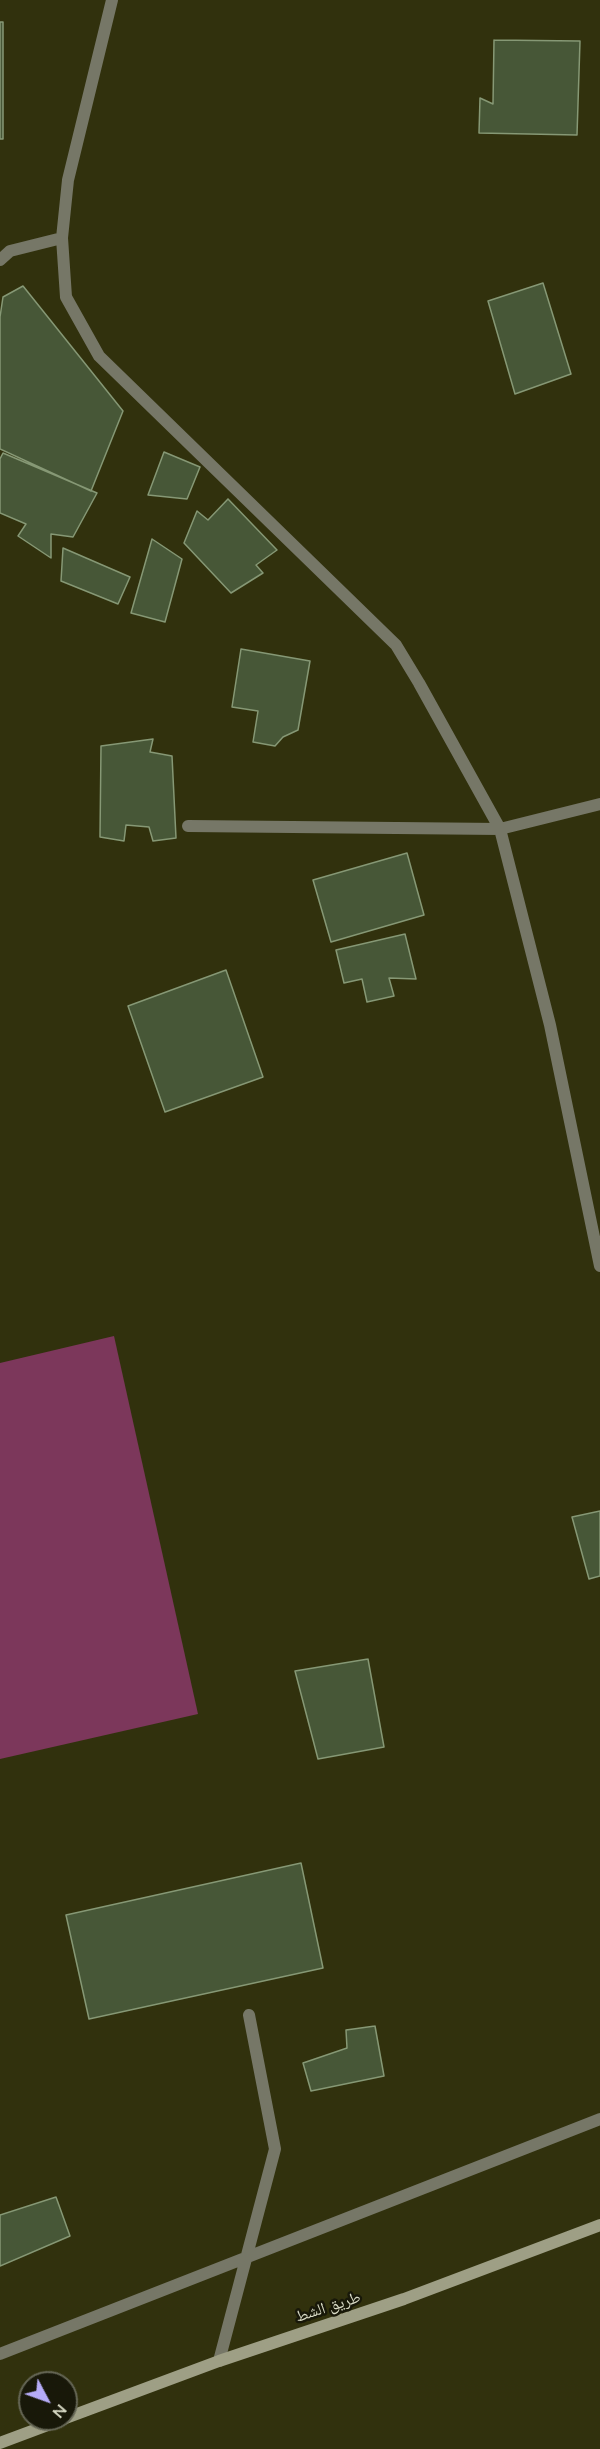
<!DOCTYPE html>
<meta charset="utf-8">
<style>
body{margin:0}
#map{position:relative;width:600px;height:2449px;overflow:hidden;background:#31310d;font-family:Mulish,sans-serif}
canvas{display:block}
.north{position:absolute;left:18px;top:2371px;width:60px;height:60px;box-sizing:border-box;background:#181809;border:2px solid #656655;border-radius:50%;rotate:131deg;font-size:16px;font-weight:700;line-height:24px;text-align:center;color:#d9dbc6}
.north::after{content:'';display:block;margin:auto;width:21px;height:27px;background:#b6acf8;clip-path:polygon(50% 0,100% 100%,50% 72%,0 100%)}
</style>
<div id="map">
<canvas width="600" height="2449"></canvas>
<div class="north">N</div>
</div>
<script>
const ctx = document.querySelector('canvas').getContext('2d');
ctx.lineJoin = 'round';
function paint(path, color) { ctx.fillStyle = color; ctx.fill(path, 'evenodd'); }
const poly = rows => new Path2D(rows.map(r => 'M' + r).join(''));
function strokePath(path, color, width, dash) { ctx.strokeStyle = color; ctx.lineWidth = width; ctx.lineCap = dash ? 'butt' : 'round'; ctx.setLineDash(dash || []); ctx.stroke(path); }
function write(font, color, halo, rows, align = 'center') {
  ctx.font = font + ' Mulish,"Noto Naskh Arabic",sans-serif'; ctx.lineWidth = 5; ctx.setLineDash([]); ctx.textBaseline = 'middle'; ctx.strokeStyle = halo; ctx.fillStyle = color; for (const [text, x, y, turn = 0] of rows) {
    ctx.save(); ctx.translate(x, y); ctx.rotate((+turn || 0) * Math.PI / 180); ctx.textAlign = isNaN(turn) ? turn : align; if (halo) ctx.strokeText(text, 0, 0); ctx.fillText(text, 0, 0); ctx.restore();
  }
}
const green = poly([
 [114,1336,198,1714,0,1759,0,1363]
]);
const building = poly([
 [0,22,3,22,3,139,0,139,0,22],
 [494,40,580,41,577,135,479,133,480,98,493,104,494,40],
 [543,283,571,374,515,394,488,301,543,283],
 [23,286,123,411,91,491,0,449,0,317,3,297,23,286],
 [164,452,200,467,187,499,148,495,164,452],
 [3,453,97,493,73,537,51,534,51,558,18,536,26,524,0,513,0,459,3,453],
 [228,499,277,550,256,565,263,573,231,593,184,543,197,511,208,520,228,499],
 [152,539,182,559,165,622,131,613,152,539],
 [63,548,130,577,118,604,61,581,63,548],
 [241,649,310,661,298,730,283,737,275,746,253,742,258,711,232,707,241,649],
 [153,739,150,752,172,756,176,838,153,841,149,827,126,825,124,841,100,837,101,746,153,739],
 [407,853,424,915,331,942,313,880,407,853],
 [405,934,416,979,389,978,394,996,367,1002,362,979,344,983,336,950,405,934],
 [226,970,263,1077,165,1112,128,1006,226,970],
 [600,1511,600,1576,589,1579,572,1517,600,1511],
 [368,1659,384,1747,318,1759,295,1671,368,1659],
 [301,1863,323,1968,89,2019,66,1915,301,1863],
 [375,2026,384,2076,311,2091,303,2063,347,2048,346,2030,375,2026],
 [56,2197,70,2236,0,2266,0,2215,56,2197]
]);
const lane = poly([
 [0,2354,600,2119],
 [219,2361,275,2149,249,2015]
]);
const street = poly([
 [112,0,68,180,62,238,66,297,99,356,396,645,419,683,500,829,550,1025,600,1266],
 [0,260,10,251,62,238],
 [188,826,500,829,600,804]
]);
const secondary = poly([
 [66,2418,219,2361,404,2299,600,2225],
 [0,2443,64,2419]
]);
const streetNames = [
 ["طريق الشط",328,2307,-18]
];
paint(green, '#7c375b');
paint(building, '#475737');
strokePath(building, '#869875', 1.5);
strokePath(lane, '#767767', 12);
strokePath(street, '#767767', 12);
strokePath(secondary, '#9e9f85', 12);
write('16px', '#d9dbc6', '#181809', streetNames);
</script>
